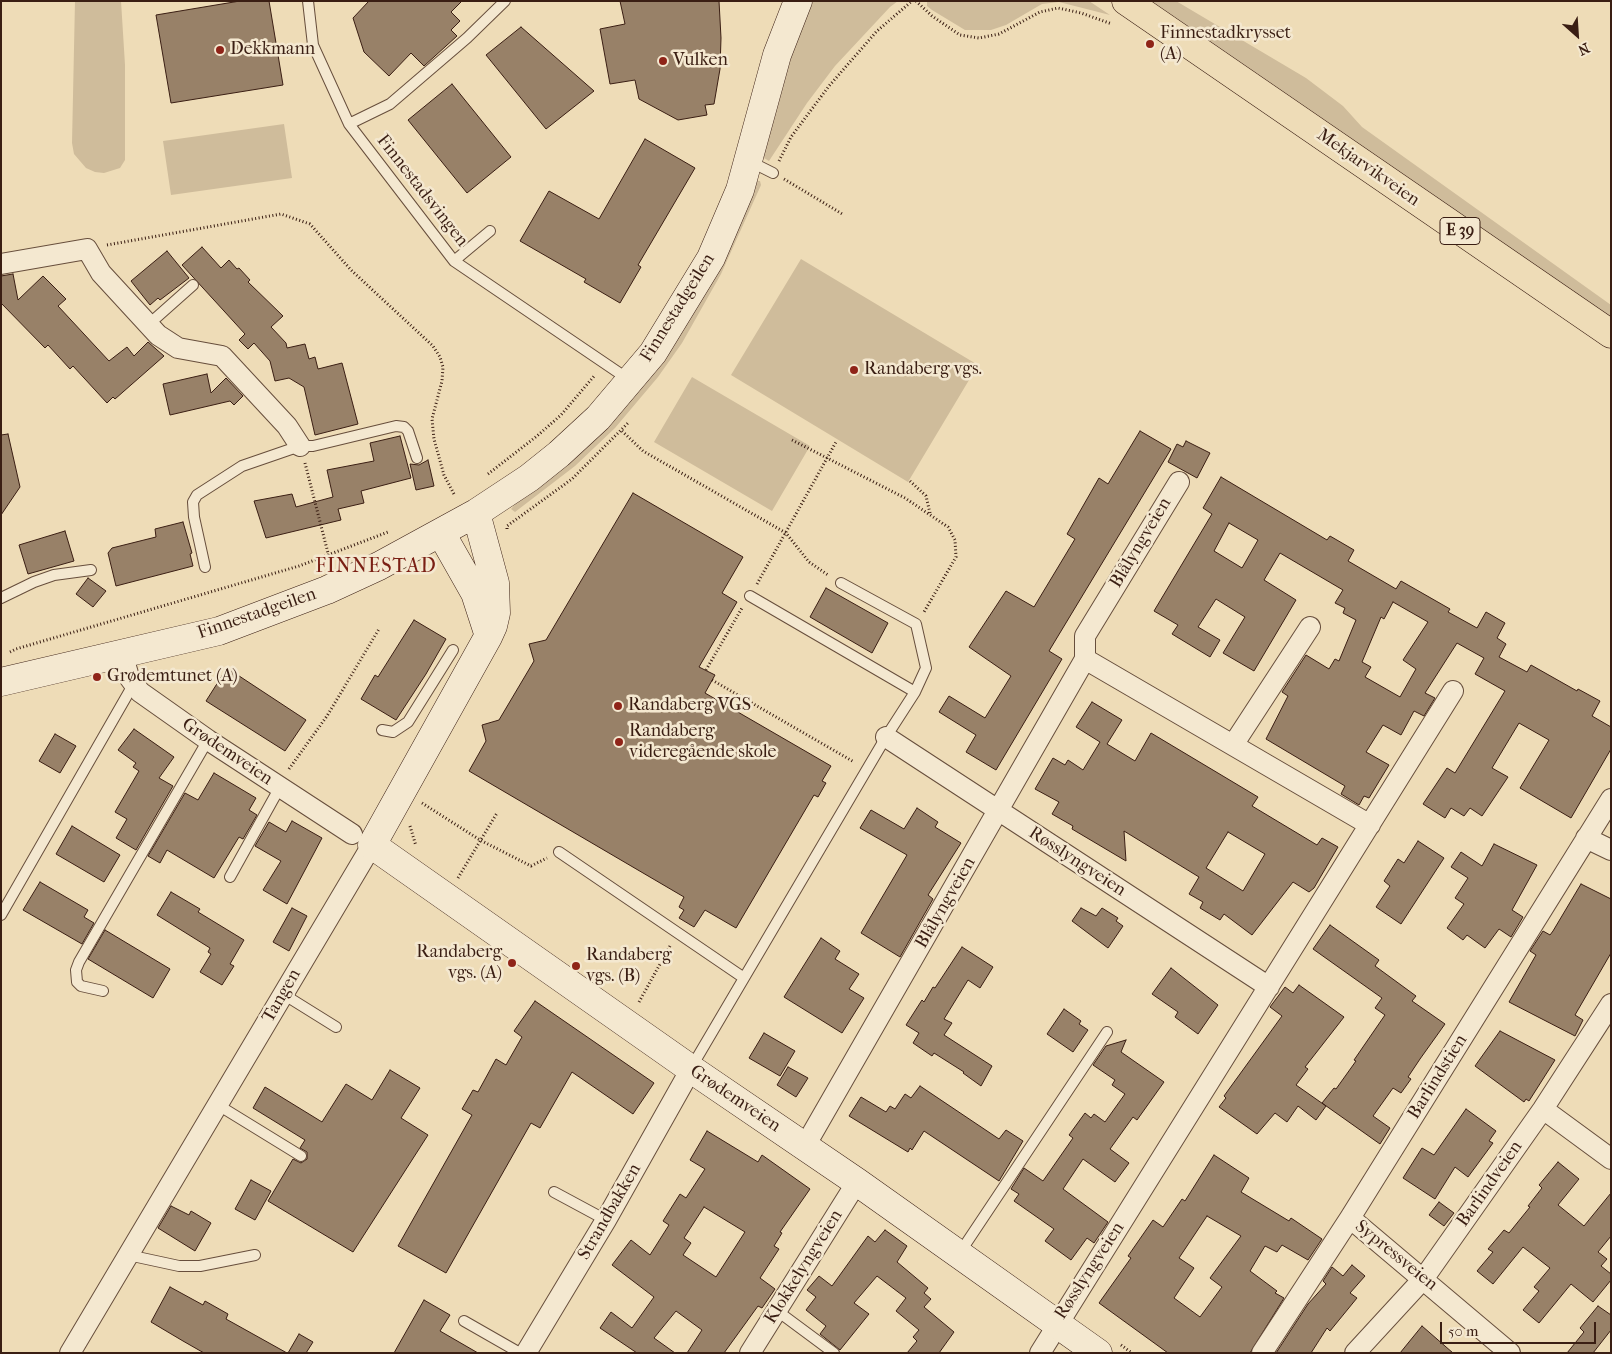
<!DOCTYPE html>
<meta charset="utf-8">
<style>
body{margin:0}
#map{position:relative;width:1612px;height:1354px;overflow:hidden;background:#eedcb7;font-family:"IM FELL French Canon",serif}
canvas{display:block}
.frame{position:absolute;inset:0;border:2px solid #3a1e13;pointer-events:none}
.north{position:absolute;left:1552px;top:10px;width:50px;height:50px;-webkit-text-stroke:4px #f4e8d0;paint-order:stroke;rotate:154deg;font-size:14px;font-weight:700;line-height:20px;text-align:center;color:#3a1e13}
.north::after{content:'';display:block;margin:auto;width:18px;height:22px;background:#3a1e13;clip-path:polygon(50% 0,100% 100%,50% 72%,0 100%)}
.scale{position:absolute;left:1440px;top:1322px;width:156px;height:22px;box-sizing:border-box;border:2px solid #3a1e13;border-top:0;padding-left:6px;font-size:15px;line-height:18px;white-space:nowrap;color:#3a1e13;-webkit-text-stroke:4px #f4e8d0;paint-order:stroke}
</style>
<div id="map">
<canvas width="1612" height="1354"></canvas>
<div class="frame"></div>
<div class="north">N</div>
<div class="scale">50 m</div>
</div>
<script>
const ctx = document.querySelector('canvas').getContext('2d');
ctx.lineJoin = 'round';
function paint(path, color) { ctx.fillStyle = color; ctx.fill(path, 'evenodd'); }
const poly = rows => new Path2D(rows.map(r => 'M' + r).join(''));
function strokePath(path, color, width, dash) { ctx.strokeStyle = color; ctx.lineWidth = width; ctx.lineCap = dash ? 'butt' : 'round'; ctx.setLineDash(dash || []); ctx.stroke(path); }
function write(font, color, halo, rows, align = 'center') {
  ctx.font = font + ' "IM FELL French Canon",serif'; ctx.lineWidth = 5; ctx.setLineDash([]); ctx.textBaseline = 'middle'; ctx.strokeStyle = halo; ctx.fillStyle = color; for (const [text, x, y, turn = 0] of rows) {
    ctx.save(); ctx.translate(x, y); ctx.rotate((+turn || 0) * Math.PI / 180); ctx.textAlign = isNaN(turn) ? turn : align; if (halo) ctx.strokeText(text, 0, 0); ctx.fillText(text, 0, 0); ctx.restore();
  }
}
const green = poly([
 [75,1,121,1,125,65,125,160,120,168,104,173,95,172,86,168,74,154,72,143],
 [813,1,898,1,890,7,835,66,807,103,769,161,764,158,764,151,789,58],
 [927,1,1089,1,1110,15,1059,2,1042,4,1006,25,991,30,965,30,932,10,927,6],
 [1147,1,1176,1,1306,78,1343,106,1362,127,1611,305,1611,320],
 [284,124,292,178,171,195,163,141],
 [756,181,760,181,761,185,721,274,682,343,658,377,615,428,575,466,515,512,511,509,517,502,567,463],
 [801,259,978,365,908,482,731,375],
 [692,377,810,446,772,511,654,442]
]);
const building = poly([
 [240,1,269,1,283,85,171,103,156,15,240,1],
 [369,1,462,1,451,12,460,21,451,30,457,36,424,66,411,53,389,76,364,52,353,18,369,1],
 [620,1,719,1,721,38,720,69,714,104,705,105,707,115,678,120,639,99,635,80,610,84,600,29,625,24,620,1],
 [521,27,594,91,546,129,486,55,521,27],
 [452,84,511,157,467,193,408,120,452,84],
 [645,139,695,168,638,265,641,267,620,303,584,282,586,279,520,241,549,191,599,219,645,139],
 [202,247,221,268,229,260,237,269,239,268,250,280,248,282,283,316,271,327,286,343,287,348,305,344,309,359,315,357,318,369,342,363,358,424,315,435,304,387,289,378,275,381,270,361,254,343,248,349,239,340,245,334,182,265,202,247],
 [167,251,189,278,160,300,158,298,150,305,131,281,167,251],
 [13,274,18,300,43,276,66,299,58,306,109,361,127,347,134,356,148,342,164,356,115,399,113,397,107,403,73,366,70,369,48,345,45,348,1,303,1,276,13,274],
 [207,374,211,393,226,378,243,396,234,405,230,401,170,415,163,384,207,374],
 [1140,431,1171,449,1049,651,1062,659,996,770,966,752,976,735,939,712,949,696,985,718,1011,676,969,647,1006,591,1034,607,1075,539,1067,534,1099,478,1108,484,1140,431],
 [8,434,20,487,1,515,1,435,8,434],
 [400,436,411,478,361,491,364,503,338,509,341,520,266,538,254,501,292,494,296,507,333,497,327,470,374,461,370,443,400,436],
 [1186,441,1210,453,1197,478,1168,462,1177,444,1183,447,1186,441],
 [428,460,434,486,416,490,410,464,419,465,428,460],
 [1221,477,1327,540,1330,536,1354,550,1348,561,1396,589,1401,581,1450,609,1448,612,1477,628,1486,612,1505,623,1497,638,1506,644,1499,657,1527,672,1531,665,1577,691,1578,689,1600,701,1592,716,1611,727,1611,749,1571,818,1520,788,1549,740,1519,723,1492,768,1508,777,1482,816,1470,808,1464,816,1451,808,1445,818,1423,804,1447,768,1455,773,1505,691,1475,674,1484,658,1457,643,1425,693,1435,698,1424,716,1414,711,1401,735,1383,725,1366,752,1389,765,1369,798,1364,796,1359,805,1341,794,1345,786,1266,739,1288,696,1282,692,1306,655,1329,669,1335,659,1339,661,1356,620,1343,613,1345,608,1335,603,1343,590,1280,553,1264,580,1296,600,1254,671,1223,653,1245,617,1216,599,1198,627,1220,640,1210,657,1172,634,1178,625,1154,611,1212,514,1203,508,1221,477],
 [1229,523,1258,540,1242,568,1214,551,1229,523],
 [1393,602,1428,622,1403,660,1416,669,1400,697,1365,677,1371,667,1362,662,1381,617,1384,619,1393,602],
 [633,493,743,557,722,593,737,602,699,667,715,675,705,693,831,766,822,781,826,783,818,797,814,795,736,928,705,910,694,927,679,918,684,910,679,907,684,897,469,771,486,741,482,725,499,720,534,661,529,644,546,640,633,493],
 [183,522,192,553,190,554,193,566,116,586,108,553,112,548,156,537,155,529,183,522],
 [65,531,74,561,28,574,19,545,65,531],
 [88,578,106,591,93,607,76,594,88,578],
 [826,588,888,623,872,653,810,617,826,588],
 [414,620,446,639,426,674,396,720,361,699,375,675,378,677,414,620],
 [227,668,306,720,285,751,206,701,227,668],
 [1092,702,1122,720,1107,744,1135,761,1151,733,1258,797,1252,806,1317,845,1322,838,1338,847,1314,888,1309,892,1293,882,1252,935,1224,914,1220,920,1200,908,1203,902,1189,894,1199,877,1124,831,1126,861,1072,829,1073,826,1052,814,1059,802,1035,789,1053,758,1065,765,1068,760,1083,770,1100,742,1076,727,1092,702],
 [1228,832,1265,854,1243,891,1206,868,1228,832],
 [134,729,174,757,159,778,173,786,136,850,116,838,127,819,115,812,139,771,133,767,136,763,118,750,134,729],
 [55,734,76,746,60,773,39,761,55,734],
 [214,773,256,798,249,810,257,815,243,839,239,837,214,878,167,850,160,863,148,856,185,793,198,800,214,773],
 [917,808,938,822,935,827,961,843,928,895,933,899,900,957,861,933,907,855,860,828,871,810,904,829,917,808],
 [292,821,322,838,287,904,263,890,281,861,255,846,269,822,286,832,292,821],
 [72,826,120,855,104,882,56,854,72,826],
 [1418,841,1444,858,1401,924,1376,907,1390,886,1384,881,1398,859,1404,863,1418,841],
 [1494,844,1537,865,1512,910,1523,917,1511,937,1499,929,1485,948,1467,935,1463,940,1447,928,1464,904,1455,898,1468,878,1451,867,1461,852,1482,866,1494,844],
 [40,882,88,910,84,917,94,923,82,944,23,910,40,882],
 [1581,884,1611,899,1611,953,1575,1015,1583,1020,1575,1036,1509,1002,1536,955,1530,951,1543,931,1550,935,1553,931,1581,884],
 [171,892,200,909,198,912,244,940,230,964,234,966,222,985,200,972,211,954,208,952,210,948,157,915,171,892],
 [292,908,307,916,289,951,273,942,292,908],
 [1081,908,1096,916,1102,908,1118,918,1116,921,1123,926,1108,948,1072,921,1081,908],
 [1330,925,1379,960,1375,966,1416,996,1412,1001,1445,1024,1420,1059,1408,1077,1411,1079,1401,1093,1393,1088,1373,1116,1390,1128,1380,1144,1322,1103,1334,1088,1336,1089,1356,1061,1354,1060,1385,1015,1375,1008,1382,998,1313,949,1330,925],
 [105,930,170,969,153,998,88,959,105,930],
 [821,938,840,951,835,959,859,974,849,989,864,998,842,1033,784,997,821,938],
 [962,947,993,967,980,988,968,980,944,1019,952,1023,944,1035,992,1066,981,1086,963,1073,964,1072,934,1053,932,1056,913,1043,919,1033,906,1025,922,1000,924,1002,933,987,935,988,962,947],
 [1171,968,1218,1005,1198,1034,1175,1017,1178,1012,1152,994,1171,968],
 [1299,985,1344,1017,1305,1067,1308,1069,1296,1085,1326,1106,1316,1120,1298,1106,1287,1122,1275,1113,1257,1134,1219,1107,1226,1098,1224,1096,1282,1016,1270,1007,1285,987,1293,993,1299,985],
 [535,1001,654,1083,633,1114,572,1072,540,1128,531,1123,446,1273,398,1246,472,1115,462,1109,473,1090,478,1092,496,1059,506,1065,522,1037,514,1031,535,1001],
 [1064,1009,1081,1021,1079,1024,1088,1030,1073,1052,1047,1034,1064,1009],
 [1500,1031,1555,1060,1529,1101,1526,1099,1524,1102,1475,1066,1500,1031],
 [764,1033,795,1051,780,1076,749,1058,764,1033],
 [1126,1040,1121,1052,1164,1082,1137,1120,1133,1117,1110,1149,1129,1163,1115,1182,1083,1159,1063,1189,1108,1222,1094,1243,1087,1238,1071,1260,1045,1241,1054,1229,1014,1201,1019,1194,1011,1189,1024,1168,1043,1181,1073,1138,1069,1135,1085,1113,1091,1118,1094,1114,1105,1122,1125,1094,1112,1085,1115,1080,1093,1065,1106,1046,1126,1040],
 [788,1067,808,1078,796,1097,777,1085,788,1067],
 [390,1070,420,1088,401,1118,428,1135,353,1252,268,1201,293,1159,301,1163,307,1159,307,1152,300,1148,305,1140,253,1108,265,1087,322,1122,346,1084,372,1100,390,1070],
 [920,1086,999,1139,1006,1130,1023,1141,999,1181,924,1131,912,1150,910,1148,908,1152,849,1116,861,1097,886,1112,890,1106,895,1109,905,1094,911,1098,920,1086],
 [1466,1109,1496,1131,1489,1141,1493,1143,1468,1177,1455,1167,1435,1199,1403,1178,1422,1148,1434,1155,1466,1109],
 [707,1131,758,1162,762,1155,810,1189,780,1232,782,1233,774,1246,779,1249,760,1278,775,1289,762,1308,758,1306,724,1353,687,1353,702,1330,676,1311,654,1338,675,1353,637,1353,600,1328,611,1312,632,1328,654,1297,612,1265,631,1240,650,1255,669,1225,663,1221,680,1194,686,1198,705,1169,690,1160,707,1131],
 [704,1207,745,1232,716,1277,683,1255,691,1243,684,1238,704,1207],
 [1214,1155,1249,1178,1241,1192,1289,1221,1291,1218,1322,1239,1308,1260,1282,1245,1277,1252,1265,1246,1250,1271,1277,1291,1275,1293,1284,1298,1250,1353,1168,1353,1099,1303,1131,1258,1128,1256,1153,1220,1163,1227,1182,1199,1185,1201,1214,1155],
 [1207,1216,1241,1236,1210,1278,1222,1287,1200,1317,1174,1298,1194,1268,1179,1258,1207,1216],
 [1558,1162,1579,1179,1558,1205,1584,1226,1611,1193,1611,1236,1598,1252,1607,1259,1601,1266,1611,1274,1611,1280,1593,1302,1571,1284,1539,1323,1523,1310,1539,1291,1534,1287,1550,1268,1523,1247,1493,1284,1477,1271,1493,1252,1488,1249,1504,1230,1509,1233,1530,1207,1528,1206,1542,1188,1539,1185,1558,1162],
 [251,1180,271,1191,255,1220,235,1209,251,1180],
 [1439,1202,1454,1213,1444,1226,1429,1215,1439,1202],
 [171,1206,189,1215,191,1211,211,1223,195,1251,158,1228,171,1206],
 [885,1230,907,1246,897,1262,928,1288,924,1293,931,1299,924,1307,954,1332,939,1353,907,1353,917,1341,913,1337,919,1330,896,1311,906,1298,877,1276,854,1303,869,1314,840,1350,820,1334,826,1326,806,1310,816,1297,807,1290,819,1276,832,1286,868,1236,875,1242,885,1230],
 [1352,1265,1365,1276,1350,1293,1357,1298,1330,1331,1327,1328,1311,1353,1276,1353,1308,1304,1326,1284,1323,1281,1332,1267,1343,1276,1352,1265],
 [170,1287,203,1305,205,1301,228,1314,226,1319,287,1353,204,1353,183,1341,151,1322,170,1287],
 [424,1300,450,1315,440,1331,478,1353,394,1353,424,1300],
 [1598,1306,1611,1315,1611,1330,1593,1353,1567,1353,1584,1332,1580,1328,1598,1306],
 [1422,1326,1453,1353,1400,1353,1422,1326],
 [299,1334,313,1342,306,1353,288,1353,299,1334]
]);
const path = poly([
 [916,1,932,16,960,35,979,38,999,34,1040,12,1058,8,1081,13,1112,24],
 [779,161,791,137,829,86,877,31,912,1],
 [784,179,844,215],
 [107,245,281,214,310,224,351,270,433,346,440,357,443,367,442,381,432,419,434,439,444,475,455,496],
 [622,431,643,451,786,533,809,562,828,575],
 [792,440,905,498,948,527,955,540,956,557,924,612],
 [305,463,329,557],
 [488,474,537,436,561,415,595,375],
 [910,481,926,496,930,513],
 [507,529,507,526,572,479,628,423],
 [757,584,836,442],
 [10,652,16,649,299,566,388,532],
 [706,670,742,608],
 [712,680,854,762],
 [289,769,327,716,379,629],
 [422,803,480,840,531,866,547,858],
 [410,826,416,846],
 [458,878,497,813],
 [639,1002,670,946],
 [1121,1345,1132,1353]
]);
const lane = poly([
 [308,1,313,45,349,124,454,261,628,379],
 [349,124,390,104,467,38,505,1],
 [749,161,773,173],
 [454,261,490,231],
 [148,325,193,285],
 [205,567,194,517,193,502,197,495,242,466,300,446,313,446,396,426,404,427,408,431,417,458],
 [750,596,915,692],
 [1,598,34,582,54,575,91,570],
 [382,730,393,732,408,722,453,650],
 [559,852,744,978],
 [230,877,280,787],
 [1,915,133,685],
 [103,991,81,986,77,982,76,970,79,962,208,740],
 [283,994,336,1027],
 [691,1068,886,737,915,692,926,668,916,624,841,583],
 [218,1105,301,1156],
 [554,1192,606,1220],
 [959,1254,1107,1032],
 [128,1255,179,1266,200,1266,255,1255],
 [776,1310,834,1353],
 [464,1321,520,1353]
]);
const street = poly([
 [1,264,87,249,101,273,158,335,178,348,222,356,287,426,300,446],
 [122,653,129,677,140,692,208,740,352,834],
 [1085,659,1370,825],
 [886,737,1269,987],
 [1233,745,1310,627],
 [1586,838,1611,850],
 [1543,1109,1611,1159],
 [805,1146,1085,659,1085,636,1179,482],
 [1350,1218,1510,1353],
 [70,1353,372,845],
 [526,1353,606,1220,691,1069],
 [750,1353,857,1182],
 [1040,1353,1453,691],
 [1262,1353,1350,1218,1611,799],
 [1355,1353,1424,1278,1543,1109,1611,1004]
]);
const secondary = poly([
 [476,513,495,583,496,613,493,626,488,637,372,845,691,1069,857,1182,1098,1353],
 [441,533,475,593,488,633],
 [1,682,219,631,327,590,379,566,476,513,529,478,559,454,598,418,653,353,711,258,740,190,777,55,798,1]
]);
const highway = poly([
 [1126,1,1611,334]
]);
const markers = [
 [1150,44,5,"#8f2418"],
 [220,50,5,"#8f2418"],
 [663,61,5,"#8f2418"],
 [854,370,5,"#8f2418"],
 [97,677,5,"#8f2418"],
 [618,706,5,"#8f2418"],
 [619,742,5,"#8f2418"],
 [512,963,5,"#8f2418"],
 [576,966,5,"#8f2418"]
];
const shields = [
 [1460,231,40]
];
const shieldNames = [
 ["E 39",1460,231]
];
const poiNames = [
 ["Finnestadkrysset",1160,34],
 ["(A)",1160,55],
 ["Dekkmann",230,50],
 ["Vulken",673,61],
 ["Randaberg vgs.",864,370],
 ["Grødemtunet (A)",107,677],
 ["Randaberg VGS",628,706],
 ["Randaberg",629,732],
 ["videregående skole",629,753],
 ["Randaberg",502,953,"right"],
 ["vgs. (A)",502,974,"right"],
 ["Randaberg",586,956],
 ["vgs. (B)",586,977]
];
const streetNames = [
 ["Mekjarvikveien",1368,168,35],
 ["Finnestadsvingen",422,191,52],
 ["Finnestadgeilen",678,308,-58],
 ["Blålyngveien",1141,543,-59],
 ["Finnestadgeilen",257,614,-19],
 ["Grødemveien",227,752,34],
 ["Røsslyngveien",1077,862,33],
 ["Blålyngveien",946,903,-60],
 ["Tangen",282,996,-60],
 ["Barlindstien",1438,1077,-58],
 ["Grødemveien",735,1099,34],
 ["Barlindveien",1490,1184,-55],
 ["Strandbakken",610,1212,-60],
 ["Sypressveien",1396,1256,39],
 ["Klokkelyngveien",804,1267,-58],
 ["Røsslyngveien",1090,1271,-57]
];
const quarterNames = [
 ["FINNESTAD",376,567]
];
paint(green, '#cfbc9b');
paint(building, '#988168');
strokePath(building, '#3a1e13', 1);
strokePath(lane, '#674e3c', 12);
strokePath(street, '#674e3c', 22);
strokePath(secondary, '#3a1e13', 29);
strokePath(highway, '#3a1e13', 29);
strokePath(path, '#3a1e13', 3, [1, 2.5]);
strokePath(lane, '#f4e8d0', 10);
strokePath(street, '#f4e8d0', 20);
strokePath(secondary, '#f4e8d0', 28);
strokePath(highway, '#eedcb7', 28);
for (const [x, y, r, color] of markers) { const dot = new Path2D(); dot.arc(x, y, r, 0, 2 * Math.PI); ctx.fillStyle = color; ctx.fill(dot); strokePath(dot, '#f4e8d0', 2); }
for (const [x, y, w] of shields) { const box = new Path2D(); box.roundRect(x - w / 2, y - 13.5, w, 27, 4); ctx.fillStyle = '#f4e8d0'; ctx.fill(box); strokePath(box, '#3a1e13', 1); }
write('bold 16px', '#3a1e13', null, shieldNames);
write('18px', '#3a1e13', '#f4e8d0', poiNames, 'left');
write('18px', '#3a1e13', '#f4e8d0', streetNames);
ctx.letterSpacing = '1px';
write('20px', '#7a1f14', '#f4e8d0', quarterNames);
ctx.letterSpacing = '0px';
</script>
